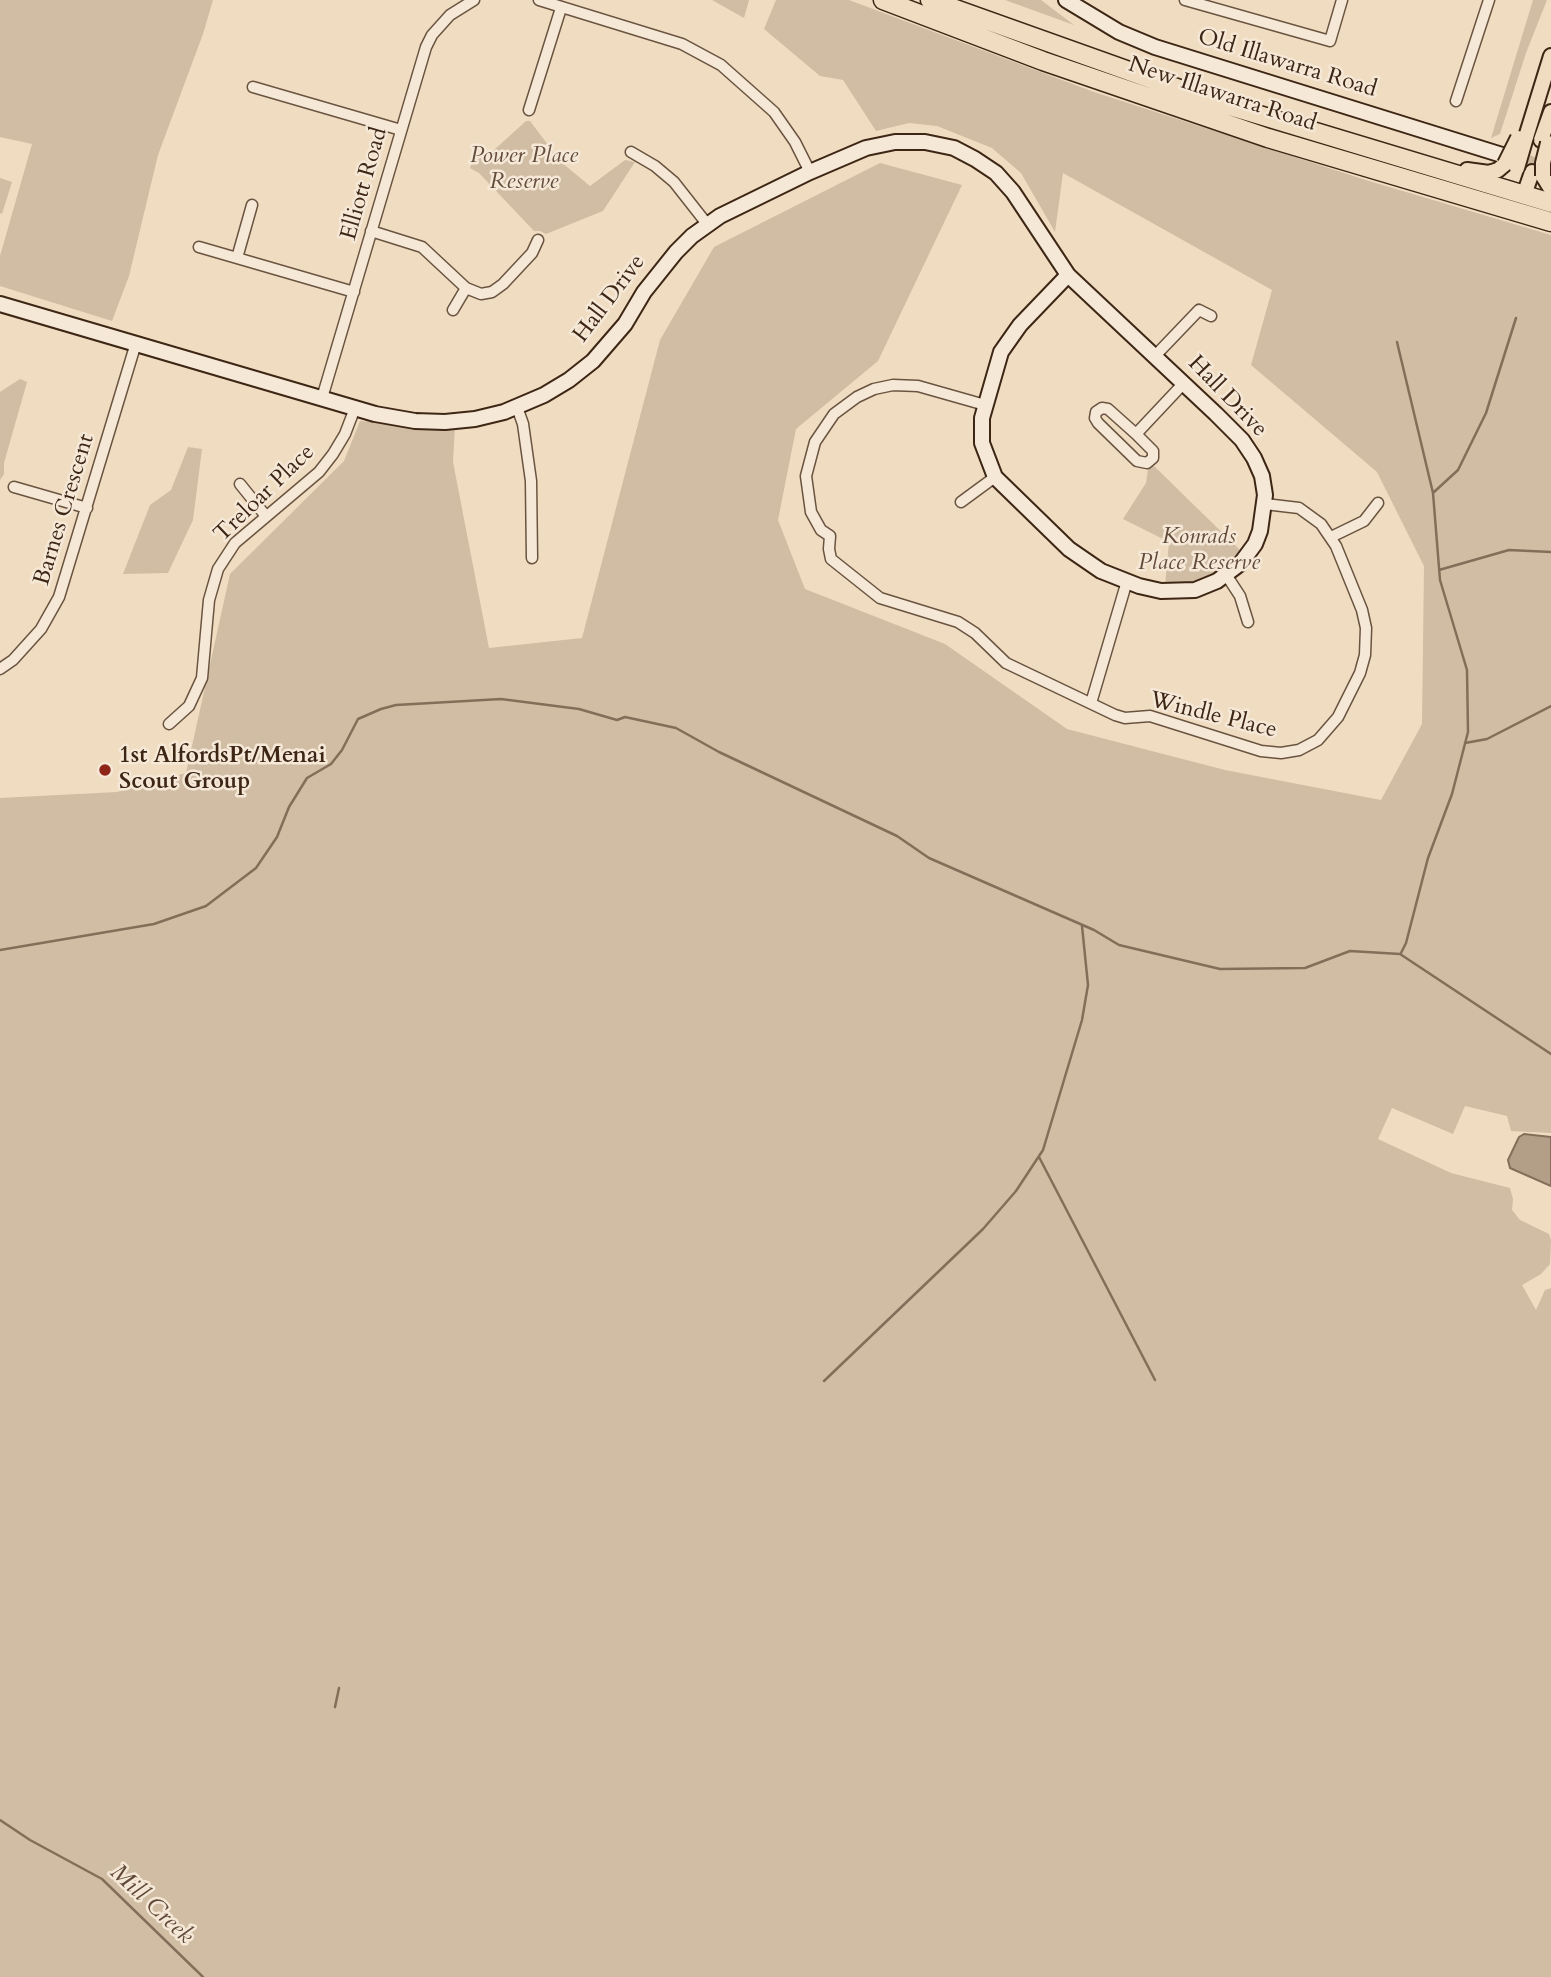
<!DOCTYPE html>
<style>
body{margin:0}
canvas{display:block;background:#efdcc1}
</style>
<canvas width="1551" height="1977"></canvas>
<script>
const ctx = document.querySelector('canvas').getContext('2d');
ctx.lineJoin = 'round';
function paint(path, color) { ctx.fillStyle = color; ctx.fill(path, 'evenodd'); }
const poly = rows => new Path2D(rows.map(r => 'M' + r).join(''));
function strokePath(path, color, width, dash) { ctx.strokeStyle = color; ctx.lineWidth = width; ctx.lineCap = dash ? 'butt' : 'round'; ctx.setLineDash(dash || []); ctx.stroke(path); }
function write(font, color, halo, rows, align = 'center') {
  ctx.font = font + ' Cardo,serif'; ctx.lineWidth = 5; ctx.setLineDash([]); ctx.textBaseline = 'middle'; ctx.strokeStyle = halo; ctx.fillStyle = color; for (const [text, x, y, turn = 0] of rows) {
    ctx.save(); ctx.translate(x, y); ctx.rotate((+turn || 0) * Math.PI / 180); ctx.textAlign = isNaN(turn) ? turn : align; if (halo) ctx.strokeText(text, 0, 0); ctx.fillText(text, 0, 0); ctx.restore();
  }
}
const green = poly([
 [0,0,213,0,203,34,158,155,129,276,112,321,0,286,0,256,32,144,0,137],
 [712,0,749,0,744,18],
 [776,0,849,0,1094,92,1369,181,1551,235,1551,1133,1511,1131,1507,1116,1465,1106,1453,1134,1392,1108,1378,1139,1451,1173,1510,1188,1513,1199,1512,1210,1520,1220,1549,1234,1551,1240,1550,1264,1541,1274,1522,1285,1536,1310,1545,1290,1551,1288,1551,1977,0,1977,0,798,117,792,186,773,230,574,344,461,360,421,455,426,453,462,489,648,582,638,660,340,714,247,880,163,962,185,878,361,796,429,778,520,805,589,945,644,1067,729,1225,770,1381,800,1422,724,1424,566,1377,472,1251,365,1272,290,1063,173,1055,232,1021,173,992,148,937,126,909,123,876,131,843,80,820,76,764,29],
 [1005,0,1041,0,1074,25],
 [1533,0,1547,0,1526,53,1500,134,1491,138],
 [526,121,530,121,561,162,590,186,625,160,635,162,603,211,546,234,540,231,534,231,479,173,470,168,472,163,494,150],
 [0,178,12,182,2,214,0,213],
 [20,379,27,382,4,463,4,474,0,480,0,392],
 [188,447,202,449,193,520,168,573,123,574,150,505,171,490],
 [1154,466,1242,552,1210,579,1180,586,1165,586,1169,542,1123,519,1146,483,1148,469]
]);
const water = poly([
 [1524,1134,1551,1137,1551,1186,1510,1168,1508,1160,1519,1137,1524,1134]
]);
const stream = poly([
 [1397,342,1433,493,1440,580,1467,670,1468,732,1452,794,1428,858,1406,943,1401,953],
 [1434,492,1458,470,1486,413,1516,318],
 [1439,570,1509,550,1551,552],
 [1465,743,1487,739,1551,706],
 [0,950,154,924,206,906,256,868,277,837,289,807,307,778,331,764,342,750,358,719,381,709,396,705,501,699,579,709,617,720,625,717,676,728,719,752,897,836,929,858,1094,930,1119,945,1220,969,1305,968,1350,951,1400,954,1551,1054],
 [1039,1157,1155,1380],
 [824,1381,983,1229,1016,1191,1043,1150,1082,1020,1088,985,1082,926],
 [335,1707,339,1688],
 [0,1820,30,1840,102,1879,203,1977]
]);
const secondaryTunnel = poly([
 [1508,156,1550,169]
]);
const street = poly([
 [539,0,682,44,721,65,774,112,795,142,810,172],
 [1185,0,1330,41,1342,0],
 [253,87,401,130],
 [1456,101,1489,0],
 [529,110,561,8],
 [631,152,655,166,674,182,707,224],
 [371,231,422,247,466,288,481,294,492,292,503,284,532,253,538,240],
 [199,247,354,292],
 [237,258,252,205],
 [453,310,466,288],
 [1154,357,1199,310,1211,316],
 [322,398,426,47,432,35,450,15,474,0],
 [985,405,918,386,893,385,874,389,857,397,834,414,815,442,806,476,811,512,821,530,830,536,829,549,831,559,880,598,958,622,975,633,1006,663,1115,715,1125,718,1150,716,1261,751,1281,753,1299,750,1318,740,1338,717,1360,673,1365,655,1366,628,1362,610,1336,546,1321,524,1299,508,1265,504],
 [517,407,523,424,531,481,532,558],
 [1136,434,1108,409,1102,408,1096,412,1095,418,1098,423,1137,461,1147,463,1153,458,1153,451,1136,434,1183,384],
 [240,484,265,515],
 [14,487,87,508],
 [961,502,995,477],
 [1331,537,1364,521,1378,503],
 [1227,576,1240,596,1248,622],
 [0,669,13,660,41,629,59,597,136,343],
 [1091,703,1127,581],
 [169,724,189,706,202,678,209,600,218,569,235,543,319,472,333,454,345,434,355,408]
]);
const secondary = poly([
 [1066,0,1119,32,1155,47,1502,155],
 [1550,169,1551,169],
 [0,304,375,414,415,421,445,422,475,419,504,412,544,395,569,380,593,361,625,324,644,292,676,252,692,236,720,216,810,172,866,148,895,142,925,142,954,148,975,159,996,173,1013,192,1068,275,1216,414,1242,440,1254,458,1262,476,1265,495,1260,531,1255,544,1241,563,1217,581,1195,590,1161,591,1139,586,1101,571,1069,549,995,477,982,443,982,418,1001,352,1020,325,1068,275]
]);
const primary = poly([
 [1526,137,1551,56],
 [1541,140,1551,112],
 [1467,170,1489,173,1498,170,1505,164],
 [1543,176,1551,189],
 [1524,195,1532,172]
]);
const highway = poly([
 [883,0,1043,61,1268,138,1551,222],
 [930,0,1213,101,1551,203]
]);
const primaryBridge = poly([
 [1505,164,1518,138],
 [1517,168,1526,137],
 [1543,176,1543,163,1548,143]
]);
const markers = [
 [105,770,7,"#8f2418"]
];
const streetNames = [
 ["Old Illawarra Road",1287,64,17],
 ["New Illawarra Road",1222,95,18],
 ["Elliott Road",365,184,-74],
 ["Hall Drive",610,299,-53],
 ["Hall Drive",1227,397,46],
 ["Treloar Place",265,494,-44],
 ["Barnes Crescent",65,510,-73],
 ["Windle Place",1213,716,14]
];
const parkNames = [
 ["Power Place",524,157],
 ["Reserve",524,183],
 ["Konrads",1199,538],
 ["Place Reserve",1199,564]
];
const poiNames = [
 ["1st AlfordsPt/Menai",119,757],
 ["Scout Group",119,783]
];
const waterNames = [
 ["Mill Creek",151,1905,43]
];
paint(green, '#d1bda4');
paint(water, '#b39e87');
strokePath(water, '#846e59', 2);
strokePath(stream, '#846e59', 2.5);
strokePath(secondaryTunnel, '#ccb89f', 14, [14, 7]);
strokePath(street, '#6a5440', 13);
strokePath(secondary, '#3e2615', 18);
strokePath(primary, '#3e2615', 18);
strokePath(highway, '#3e2615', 21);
strokePath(street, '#f5e8d7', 10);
strokePath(secondary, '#f5e8d7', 14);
strokePath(primary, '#efdcc1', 14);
strokePath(highway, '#efdcc1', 18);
strokePath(primaryBridge, '#3e2615', 18, []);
strokePath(primaryBridge, '#efdcc1', 14);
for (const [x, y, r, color] of markers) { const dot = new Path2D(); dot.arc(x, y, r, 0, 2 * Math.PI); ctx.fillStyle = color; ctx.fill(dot); strokePath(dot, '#f5e8d7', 2.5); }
write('23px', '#3e2615', '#f5e8d7', streetNames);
write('italic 23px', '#634c39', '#f5e8d7', parkNames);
write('bold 23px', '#3e2615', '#f5e8d7', poiNames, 'left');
write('italic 24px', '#614a37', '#f5e8d7', waterNames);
</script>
